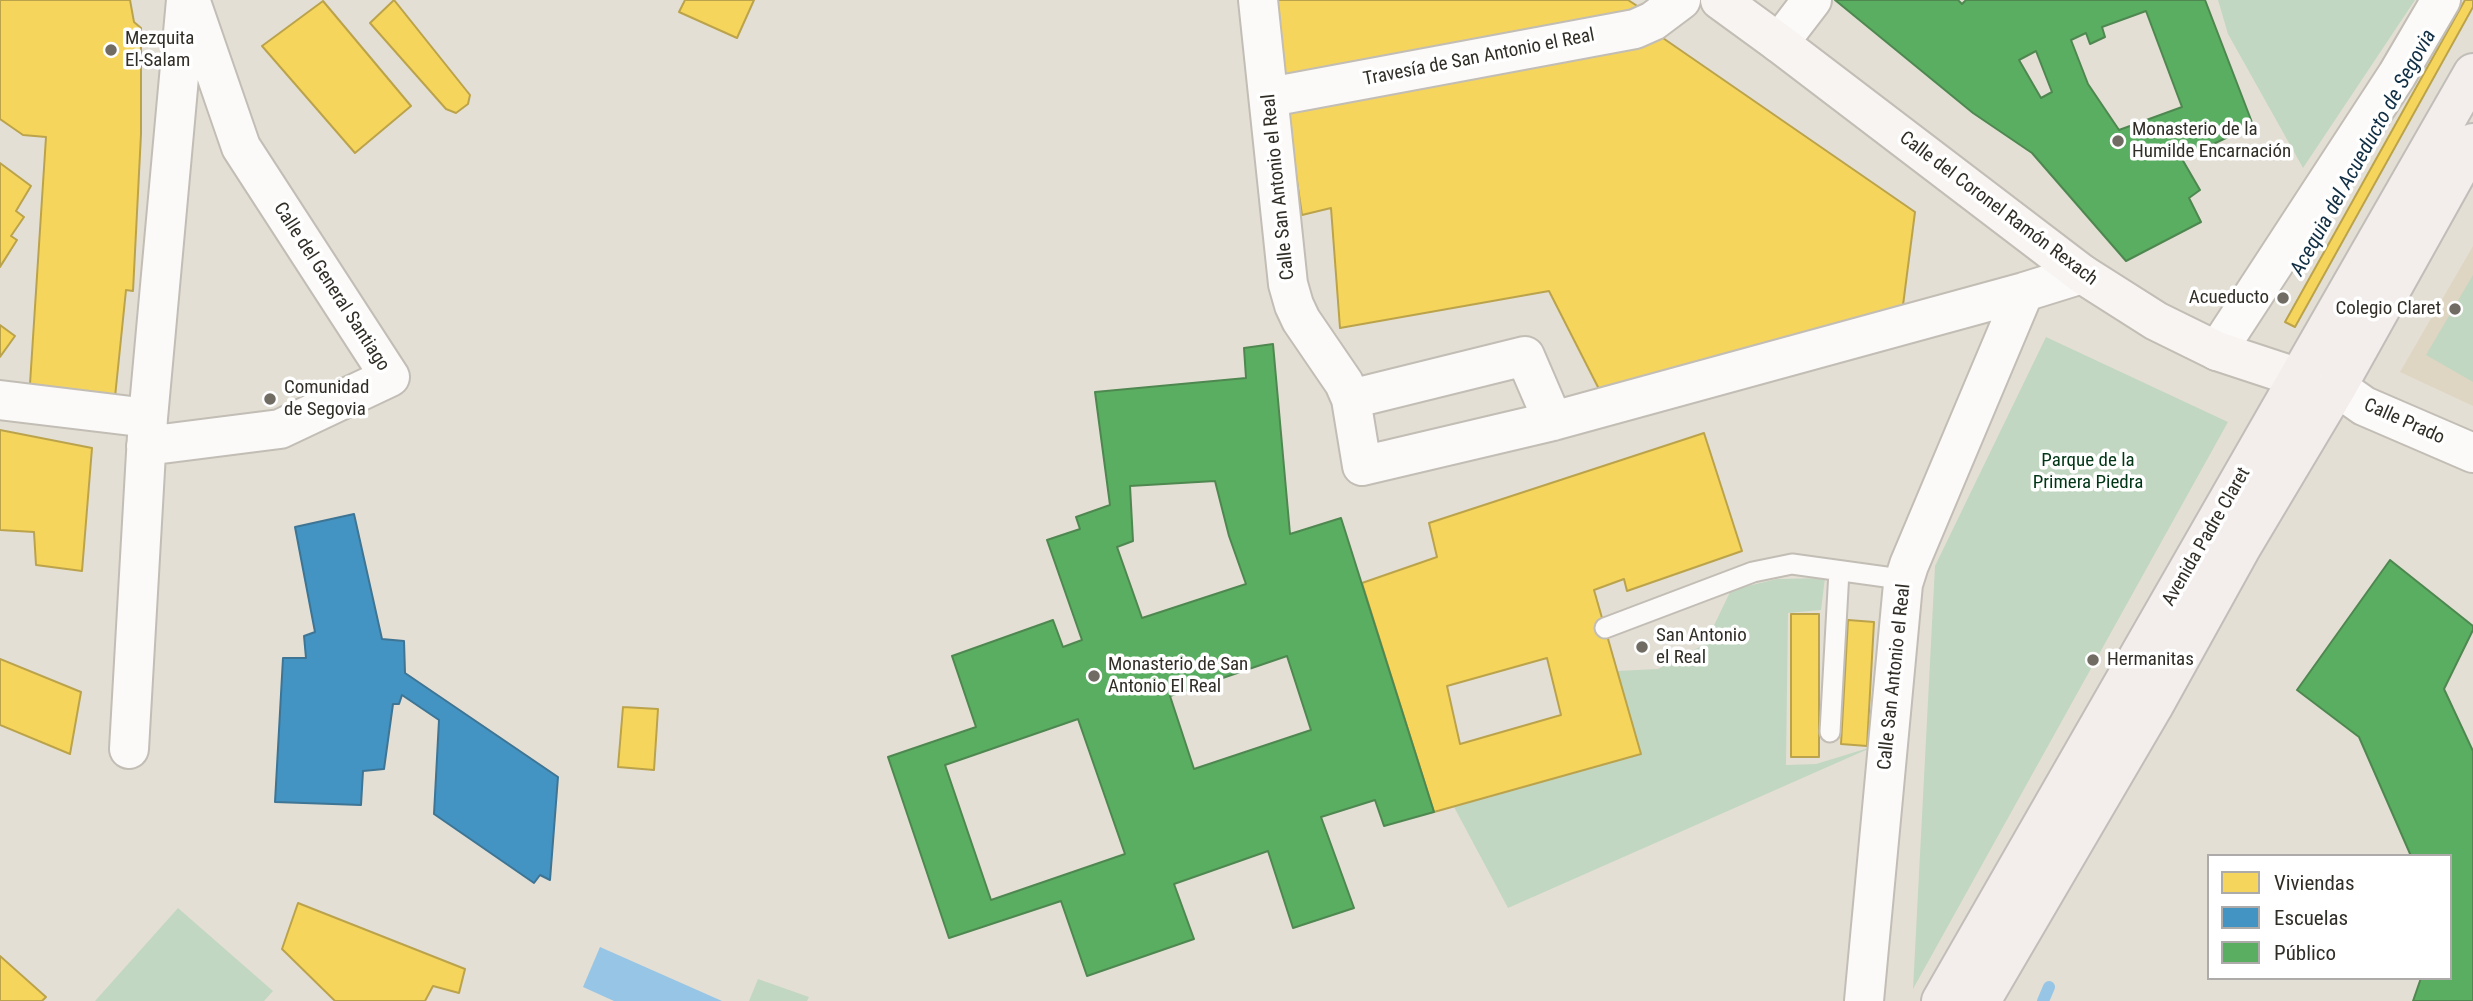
<!DOCTYPE html>
<meta charset="utf-8">
<style>
body{margin:0}
#map{position:relative;width:2473px;height:1001px;overflow:hidden;background:#e4dfd4;font-family:"Roboto Condensed",sans-serif}
canvas{display:block}
.legend{position:absolute;left:2207px;top:854px;width:245px;height:126px;box-sizing:border-box;background:#fff;border:2px solid #adaba9;margin:0;padding:9px 12px;list-style:none;font-size:21px;color:#312e27}
.legend li{display:flex;align-items:center;gap:14px;height:35px}
.legend b{width:35px;border:2px solid #adaba9}
</style>
<div id="map">
<canvas width="2473" height="1001"></canvas>
<ul class="legend">
<li><b style="height:19px;background:#f6d55c"></b>Viviendas</li>
<li><b style="height:19px;background:#4393c3"></b>Escuelas</li>
<li><b style="height:19px;background:#5aae61"></b>Público</li>
</ul>
</div>
<script>
const ctx = document.querySelector('canvas').getContext('2d');
ctx.lineJoin = 'round';
function paint(path, color) { ctx.fillStyle = color; ctx.fill(path, 'evenodd'); }
const poly = rows => new Path2D(rows.map(r => 'M' + r).join(''));
function strokePath(path, color, width, dash) { ctx.strokeStyle = color; ctx.lineWidth = width; ctx.lineCap = dash ? 'butt' : 'round'; ctx.setLineDash(dash || []); ctx.stroke(path); }
function write(font, color, halo, rows, align = 'center') {
  ctx.font = font + ' "Roboto Condensed",sans-serif'; ctx.lineWidth = 7; ctx.setLineDash([]); ctx.textBaseline = 'middle'; ctx.strokeStyle = halo; ctx.fillStyle = color; for (const [text, x, y, turn = 0] of rows) {
    ctx.save(); ctx.translate(x, y); ctx.rotate((+turn || 0) * Math.PI / 180); ctx.textAlign = isNaN(turn) ? turn : align; if (halo) ctx.strokeText(text, 0, 0); ctx.fillText(text, 0, 0); ctx.restore();
  }
}
const built = poly([
 [2473,246,2473,406,2400,372]
]);
const green = poly([
 [2218,0,2415,0,2303,168,2228,34],
 [2473,275,2473,382,2426,355],
 [2046,337,2228,422,1913,989,1935,566],
 [1825,578,1821,610,1788,613,1786,765,1816,764,1875,746,1508,908,1454,807,1641,754,1617,671,1658,669,1705,644,1731,590,1777,579],
 [178,908,273,991,264,1001,95,1001],
 [758,979,809,997,807,1001,749,1001]
]);
const water = poly([
 [600,947,722,1001,614,1001,583,987]
]);
const homes = poly([
 [0,0,130,0,134,22,141,28,141,134,133,291,126,290,115,397,30,384,46,137,23,135,0,119,0,0],
 [394,0,470,95,468,104,456,113,446,109,370,23,394,0],
 [685,0,754,0,737,38,679,12,685,0],
 [1272,0,1628,0,1648,13,1285,91,1272,0],
 [2465,0,2473,0,2473,7,2295,327,2285,322,2465,0],
 [323,1,411,106,355,153,262,46,323,1],
 [1660,36,1915,212,1902,313,1601,393,1549,291,1340,328,1331,208,1302,215,1286,107,1660,36],
 [0,163,31,186,16,211,24,217,11,236,17,240,0,267,0,163],
 [0,325,15,336,0,357,0,325],
 [0,430,92,448,82,571,36,565,34,532,0,530,0,430],
 [1704,433,1742,551,1627,591,1624,579,1594,590,1641,754,1434,812,1362,583,1437,557,1429,523,1704,433],
 [1547,658,1561,715,1460,744,1447,686,1547,658],
 [1791,614,1819,614,1819,757,1791,757,1791,614],
 [1848,620,1874,622,1867,746,1841,744,1848,620],
 [0,659,81,692,70,754,0,725,0,659],
 [623,707,658,709,654,770,618,767,623,707],
 [298,903,465,969,459,993,433,986,425,1001,335,1001,282,949,298,903],
 [0,956,46,997,42,1001,0,1001,0,956]
]);
const schools = poly([
 [354,514,382,639,404,641,405,673,558,777,550,880,540,875,534,883,434,814,439,720,402,695,399,704,393,704,384,769,363,771,361,805,275,802,283,658,306,658,304,636,315,632,295,527,354,514]
]);
const public = poly([
 [1835,0,1958,0,1962,4,1966,0,2205,0,2253,125,2182,159,2200,190,2189,198,2201,222,2126,261,2032,153,1973,113,1835,0],
 [2146,11,2182,107,2119,130,2088,84,2071,40,2086,33,2090,44,2105,37,2102,27,2146,11],
 [2036,51,2052,92,2041,98,2019,60,2036,51],
 [1273,344,1290,534,1341,518,1434,812,1384,826,1375,800,1321,817,1354,908,1293,928,1268,851,1174,884,1194,939,1087,976,1061,901,949,938,888,757,976,727,952,656,1053,620,1063,647,1082,640,1047,540,1080,529,1076,517,1110,505,1095,392,1246,378,1244,348,1273,344],
 [1215,481,1229,536,1246,584,1142,618,1117,547,1133,541,1130,486,1215,481],
 [1287,656,1311,730,1194,769,1170,696,1287,656],
 [1078,719,1125,854,991,900,945,765,1078,719],
 [2390,560,2473,626,2473,630,2444,689,2473,751,2473,1001,2413,1001,2421,978,2450,978,2450,856,2411,856,2359,737,2297,690,2390,560]
]);
const stream = poly([
 [2043,1001,2049,987]
]);
const lane = poly([
 [1605,628,1753,572,1792,564,1886,577,1903,584],
 [1830,732,1839,571]
]);
const street = poly([
 [1258,0,1288,284,1294,305,1301,320,1344,383,1351,399,1362,466,1553,421,2024,292,2082,274],
 [1779,43,1812,0],
 [1270,97,1635,29,1653,21,1681,0],
 [2217,351,2397,75,2441,0],
 [2304,380,2337,387,2364,406,2473,453],
 [1351,399,1525,356,1553,421],
 [0,400,148,418],
 [146,446,280,429,390,377,241,147,191,2],
 [129,749,148,418,186,0],
 [1864,1001,1903,584,1909,565,2024,292]
]);
const secondary = poly([
 [1720,0,1779,43,2082,274,2156,321,2217,351,2299,378]
]);
const primary = poly([
 [1941,1001,2473,73],
 [1981,1001,2153,707,2241,548,2337,387,2473,143]
]);
const markers = [
 [111,50,7,"#706c64"],
 [2118,141,7,"#706c64"],
 [2283,298,7,"#706c64"],
 [2455,309,7,"#706c64"],
 [270,399,7,"#706c64"],
 [1642,647,7,"#706c64"],
 [2093,660,7,"#706c64"],
 [1094,676,7,"#706c64"]
];
const poiNames = [
 ["Mezquita",125,39],
 ["El-Salam",125,61],
 ["Monasterio de la",2132,130],
 ["Humilde Encarnación",2132,152],
 ["Acueducto",2269,298,"right"],
 ["Colegio Claret",2441,309,"right"],
 ["Comunidad",284,388],
 ["de Segovia",284,410],
 ["San Antonio",1656,636],
 ["el Real",1656,658],
 ["Hermanitas",2107,660],
 ["Monasterio de San",1108,665],
 ["Antonio El Real",1108,687]
];
const streetNames = [
 ["Travesía de San Antonio el Real",1479,58,-11],
 ["Calle San Antonio el Real",1279,187,-96],
 ["Calle del Coronel Ramón Rexach",1998,209,37],
 ["Calle del General Santiago",331,287,57],
 ["Calle Prado",2404,422,24],
 ["Avenida Padre Claret",2207,537,-60],
 ["Calle San Antonio el Real",1895,677,-84]
];
const parkNames = [
 ["Parque de la",2088,461],
 ["Primera Piedra",2088,483]
];
const waterNames = [
 ["Acequia del Acueducto de Segovia",2364,153,-61]
];
paint(built, '#dfd5c3');
paint(green, '#c2d7c1');
paint(water, '#96c5e5');
paint(homes, '#f6d55c');
strokePath(homes, '#bba34c', 2);
paint(schools, '#4393c3');
strokePath(schools, '#3e7594', 2);
paint(public, '#5aae61');
strokePath(public, '#4e8850', 2);
strokePath(stream, '#96c5e5', 12);
strokePath(lane, '#c2bdb5', 23);
strokePath(street, '#c2bdb5', 42);
strokePath(secondary, '#c2bdb5', 42);
strokePath(primary, '#c1beb9', 42);
strokePath(lane, '#fbfaf9', 19);
strokePath(street, '#fbfaf9', 38);
strokePath(secondary, '#f8f4f2', 38);
strokePath(primary, '#f3edec', 38);
for (const [x, y, r, color] of markers) { const dot = new Path2D(); dot.arc(x, y, r, 0, 2 * Math.PI); ctx.fillStyle = color; ctx.fill(dot); strokePath(dot, '#fff', 2.5); }
write('19px', '#312e27', '#fff', poiNames, 'left');
write('19px', '#312e27', '#fff', streetNames);
write('19px', '#003515', '#fff', parkNames);
write('italic 21px', '#112f44', '#fff', waterNames);
</script>
